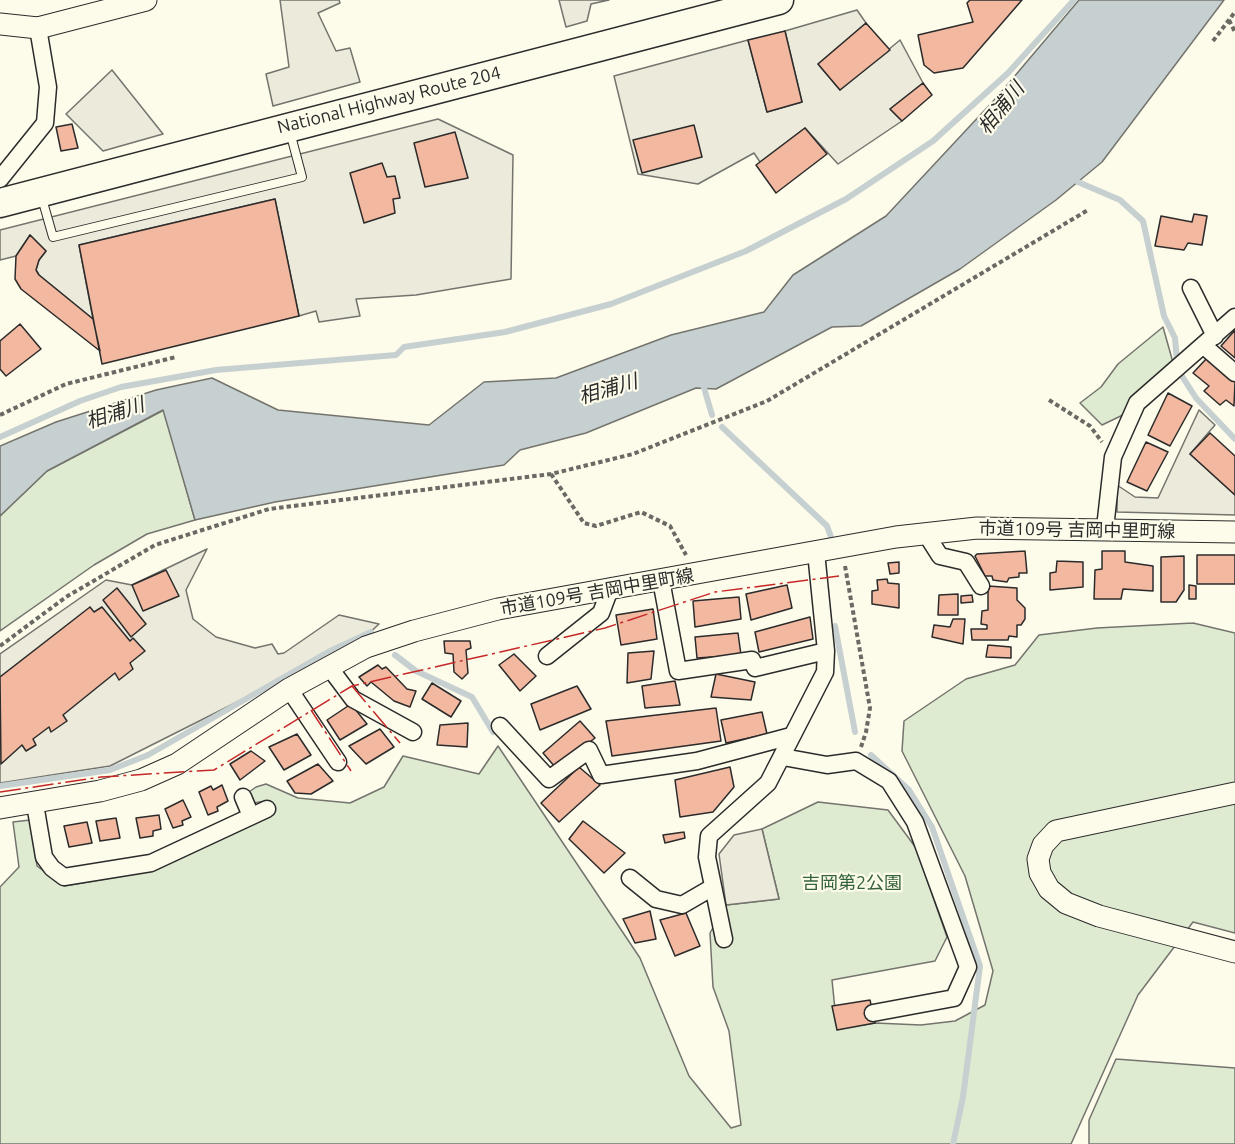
<!DOCTYPE html>
<meta charset="utf-8">
<style>
body{margin:0}
canvas{display:block;background:#fdfbea}
</style>
<canvas width="1235" height="1144"></canvas>
<script>
const ctx = document.querySelector('canvas').getContext('2d');
ctx.lineJoin = 'round';
function paint(path, color) { ctx.fillStyle = color; ctx.fill(path, 'evenodd'); }
const poly = rows => new Path2D(rows.map(r => 'M' + r).join(''));
function strokePath(path, color, width, dash) { ctx.strokeStyle = color; ctx.lineWidth = width; ctx.lineCap = dash ? 'butt' : 'round'; ctx.setLineDash(dash || []); ctx.stroke(path); }
function write(font, color, halo, rows, align = 'center') {
  ctx.font = font + ' Ubuntu,"Noto Sans JP",sans-serif'; ctx.lineWidth = 4.5; ctx.setLineDash([]); ctx.textBaseline = 'middle'; ctx.strokeStyle = halo; ctx.fillStyle = color; for (const [text, x, y, turn = 0] of rows) {
    ctx.save(); ctx.translate(x, y); ctx.rotate((+turn || 0) * Math.PI / 180); ctx.textAlign = isNaN(turn) ? turn : align; if (halo) ctx.strokeText(text, 0, 0); ctx.fillText(text, 0, 0); ctx.restore();
  }
}
const green = poly([
 [1163,327,1174,366,1127,413,1102,425,1080,403,1101,387,1118,364,1163,327],
 [164,410,195,520,147,534,94,565,0,631,0,516,47,471,164,410],
 [1193,623,1235,633,1235,933,1193,922,1138,995,1071,1144,0,1144,0,887,19,867,13,822,30,820,37,866,64,886,152,871,269,814,265,801,254,803,249,792,256,787,266,784,298,798,350,803,384,787,403,756,479,774,498,746,640,958,689,1076,731,1128,741,1125,729,1031,713,987,710,933,726,905,779,899,762,829,818,802,888,810,916,848,947,937,935,961,832,980,837,1029,875,1023,921,1025,955,1021,985,1005,993,971,965,876,902,751,904,721,966,679,1015,665,1039,635,1097,628,1193,623],
 [1116,1059,1235,1068,1235,1144,1089,1144,1089,1120,1116,1059]
]);
const parking = poly([
 [280,0,339,0,340,3,318,13,336,51,350,48,360,82,273,106,266,74,289,67,280,0],
 [559,0,609,0,591,4,587,21,566,27,559,0],
 [857,10,866,23,818,64,840,90,900,40,923,83,890,109,902,121,838,164,805,128,760,162,754,153,698,184,638,174,614,76,748,40,767,112,802,102,785,31,857,10],
 [112,70,163,134,103,151,66,114,112,70],
 [438,119,513,155,511,279,416,295,356,299,360,316,319,322,316,311,299,316,275,199,79,245,93,319,39,275,36,270,39,260,46,251,30,235,16,256,0,260,0,230,438,119],
 [1199,410,1215,425,1190,454,1235,495,1235,515,1117,512,1117,485,1135,497,1158,498,1199,410],
 [207,549,186,590,193,619,216,637,255,648,272,644,278,654,284,653,339,615,379,624,364,638,110,766,0,783,0,654,106,580,132,585,207,549],
 [762,829,779,899,726,905,719,854,734,835,762,829]
]);
const water = poly([
 [1079,0,1224,0,1102,162,1056,200,960,269,861,326,832,327,716,389,696,388,586,433,520,450,504,465,275,502,195,520,163,410,47,471,0,516,0,446,56,422,156,390,212,378,278,410,429,425,484,382,556,378,671,335,764,312,793,275,886,216,997,97,1079,0]
]);
const stream = poly([
 [1078,182,1120,200,1143,221,1164,316,1175,338,1177,361],
 [1180,373,1196,398,1235,439],
 [702,381,712,415],
 [722,427,827,526,831,537],
 [0,437,80,401,121,387,216,370,396,355,404,347,505,332,611,304,746,251,846,199,933,141,1008,73,1074,0],
 [835,626,855,732],
 [395,655,416,671,472,697,493,732],
 [871,755,909,790,932,827,980,966,963,1097,953,1144],
 [0,786,110,770,148,755,328,652,371,632]
]);
const building = poly([
 [970,0,1022,0,963,68,934,73,924,65,918,35,973,22,967,3,970,0],
 [866,23,890,50,840,90,818,64,866,23],
 [785,31,802,102,767,112,748,40,785,31],
 [923,83,932,95,902,121,890,109,923,83],
 [72,124,78,148,61,151,56,127,72,124],
 [694,125,702,157,642,173,633,140,694,125],
 [805,128,827,154,776,193,756,165,805,128],
 [455,132,468,178,425,187,414,143,455,132],
 [382,163,387,177,395,176,400,198,393,199,395,213,364,223,350,173,382,163],
 [275,199,299,316,102,364,79,245,275,199],
 [1194,214,1207,216,1202,245,1188,243,1184,250,1155,246,1161,216,1192,222,1194,214],
 [30,235,46,251,39,260,36,270,39,275,93,319,100,351,21,289,15,279,16,256,30,235],
 [20,324,41,349,6,376,0,369,0,341,20,324],
 [1235,330,1235,358,1221,346,1235,330],
 [1207,358,1235,382,1234,406,1226,400,1220,405,1204,391,1209,386,1193,373,1207,358],
 [1168,393,1192,406,1170,446,1148,435,1168,393],
 [1210,433,1235,456,1235,495,1190,454,1210,433],
 [1146,442,1168,452,1147,491,1127,482,1146,442],
 [1025,551,1027,573,1019,573,1019,577,1009,578,1007,582,993,580,992,576,985,576,975,556,977,554,1025,551],
 [1102,551,1125,551,1125,562,1153,566,1153,591,1123,589,1121,599,1094,599,1095,570,1102,569,1102,551],
 [1197,555,1235,555,1235,584,1197,584,1197,555],
 [1184,556,1184,590,1176,602,1161,602,1161,557,1184,556],
 [1057,561,1083,562,1083,587,1050,590,1050,573,1056,572,1057,561],
 [899,562,899,573,890,574,888,563,899,562],
 [166,570,179,596,143,611,132,585,166,570],
 [887,579,888,583,899,584,899,608,872,604,872,591,878,590,877,580,887,579],
 [787,585,792,608,751,620,746,594,787,585],
 [1189,585,1196,586,1196,599,1189,599,1189,585],
 [988,586,1017,588,1017,600,1025,608,1025,619,1021,625,1017,625,1017,637,1009,636,1008,640,972,640,971,629,987,629,987,625,981,624,982,611,988,610,988,586],
 [117,588,146,624,131,637,103,600,117,588],
 [958,594,958,615,938,615,939,595,958,594],
 [972,595,973,602,961,603,961,596,972,595],
 [739,597,741,619,695,627,693,601,739,597],
 [90,607,94,612,102,607,130,641,133,638,145,651,130,663,133,669,119,680,115,673,63,715,67,721,51,732,49,727,33,739,36,745,26,751,22,745,1,764,0,677,90,607],
 [653,609,657,639,621,645,616,615,653,609],
 [810,617,813,639,759,652,755,632,810,617],
 [953,619,965,619,963,644,932,637,934,625,950,627,953,619],
 [738,633,741,655,697,658,695,637,738,633],
 [444,641,470,641,471,648,466,650,468,673,462,679,454,672,453,654,445,653,444,641],
 [988,645,1011,647,1011,658,986,657,988,645],
 [654,651,651,679,627,683,628,653,654,651],
 [514,654,536,676,520,691,499,665,514,654],
 [378,665,382,669,386,667,407,689,416,691,410,707,394,701,371,682,367,686,359,677,378,665],
 [716,674,755,682,751,700,711,697,716,674],
 [675,681,680,705,645,708,642,686,675,681],
 [432,683,461,701,451,717,422,699,432,683],
 [577,686,591,709,540,730,531,704,577,686],
 [351,704,367,724,340,740,327,720,351,704],
 [716,708,721,741,612,756,606,721,716,708],
 [762,712,767,734,726,743,721,720,762,712],
 [580,721,595,738,556,768,543,753,580,721],
 [468,723,467,747,437,745,440,725,468,723],
 [380,729,394,747,366,764,349,746,380,729],
 [297,734,311,755,284,770,269,747,297,734],
 [251,751,265,761,240,780,230,764,251,751],
 [318,764,333,781,311,794,295,793,287,781,318,764],
 [579,767,600,785,559,822,541,803,579,767],
 [730,767,734,787,713,812,680,817,675,780,730,767],
 [222,785,228,801,217,807,218,811,208,815,199,792,211,786,213,790,222,785],
 [183,800,191,817,182,821,183,825,173,828,165,809,183,800],
 [159,815,161,829,153,831,153,836,140,838,136,818,159,815],
 [116,818,120,838,100,841,96,821,116,818],
 [583,821,625,853,604,873,569,839,583,821],
 [87,822,92,843,69,847,64,826,87,822],
 [684,832,685,838,665,843,663,835,684,832],
 [650,911,656,939,635,943,623,919,650,911],
 [686,913,700,946,675,956,660,920,686,913],
 [870,1000,875,1023,837,1030,832,1006,870,1000]
]);
const path = poly([
 [1229,20,1235,32],
 [1213,41,1235,12],
 [1049,400,1090,426,1102,442],
 [0,415,66,384,176,357],
 [551,474,584,523,596,526,641,512,670,526,686,555],
 [845,566,870,708,866,732,861,747],
 [0,646,66,597,155,545,269,509,551,474,633,454,767,401,1088,210]
]);
const service = poly([
 [41,195,53,237,302,177,290,132]
]);
const minor = poly([
 [0,179,45,123,48,87,38,28],
 [1191,288,1215,336],
 [1204,346,1235,373],
 [1105,528,1113,457,1137,403,1235,317],
 [926,534,940,556,966,562,981,586],
 [661,580,678,671,752,660,755,668,826,651],
 [547,656,601,613,610,589],
 [329,667,353,699,413,732],
 [289,689,338,762],
 [500,726,549,779,589,750,601,775,697,761,791,736],
 [783,757,827,765,856,761,889,781,915,822,968,967,954,998,873,1013],
 [243,797,251,816],
 [35,804,44,857,52,868,64,877,151,863,267,809],
 [630,878,656,899,682,905,713,887],
 [724,939,707,857,709,836,768,783,825,672,826,651,816,552]
]);
const tertiary = poly([
 [0,24,38,28,146,0],
 [1235,793,1056,831,1043,845,1038,859,1040,873,1049,889,1066,903,1099,916,1235,952],
 [0,808,100,791,141,780,177,764,289,689,366,647,414,631,498,609,896,537,977,528,1235,532]
]);
const trunk = poly([
 [0,203,779,0]
]);
const power = poly([
 [352,686,400,743],
 [311,710,351,771],
 [0,792,101,777,214,770,352,686,605,628,715,592,839,576]
]);
const streetNames = [
 ["National Highway Route 204",389,100,-14],
 ["市道109号 吉岡中里町線",1077,530,1],
 ["市道109号 吉岡中里町線",597,592,-10]
];
const parkNames = [
 ["吉岡第2公園",852,883]
];
const waterNames = [
 ["相浦川",1001,108,-51],
 ["相浦川",608,389,-16],
 ["相浦川",115,413,-18]
];
paint(green, '#deebd1');
strokePath(green, '#74746e', 1.5);
paint(parking, '#eceadb');
strokePath(parking, '#74746e', 1.5);
paint(water, '#c7d0d0');
strokePath(water, '#74746e', 1.5);
strokePath(stream, '#c7d0d0', 6);
paint(building, '#f2b8a0');
strokePath(building, '#2b2b2b', 1.5);
strokePath(service, '#2b2b2b', 10);
strokePath(minor, '#2b2b2b', 19);
strokePath(tertiary, '#2b2b2b', 23);
strokePath(trunk, '#2b2b2b', 31);
strokePath(path, '#6a6964', 4, [4.5, 3]);
strokePath(service, '#fdfbea', 8);
strokePath(minor, '#fdfbea', 16);
strokePath(tertiary, '#fdfbea', 21);
strokePath(trunk, '#fdfbea', 28);
strokePath(power, '#c62828', 1.5, [21, 4.5, 3, 4.5]);
write('18px', '#2b2b2b', '#fdfbea', streetNames);
write('18px', '#34623c', '#fdfbea', parkNames);
write('italic 20px', '#2b2b2b', '#fdfbea', waterNames);
</script>
